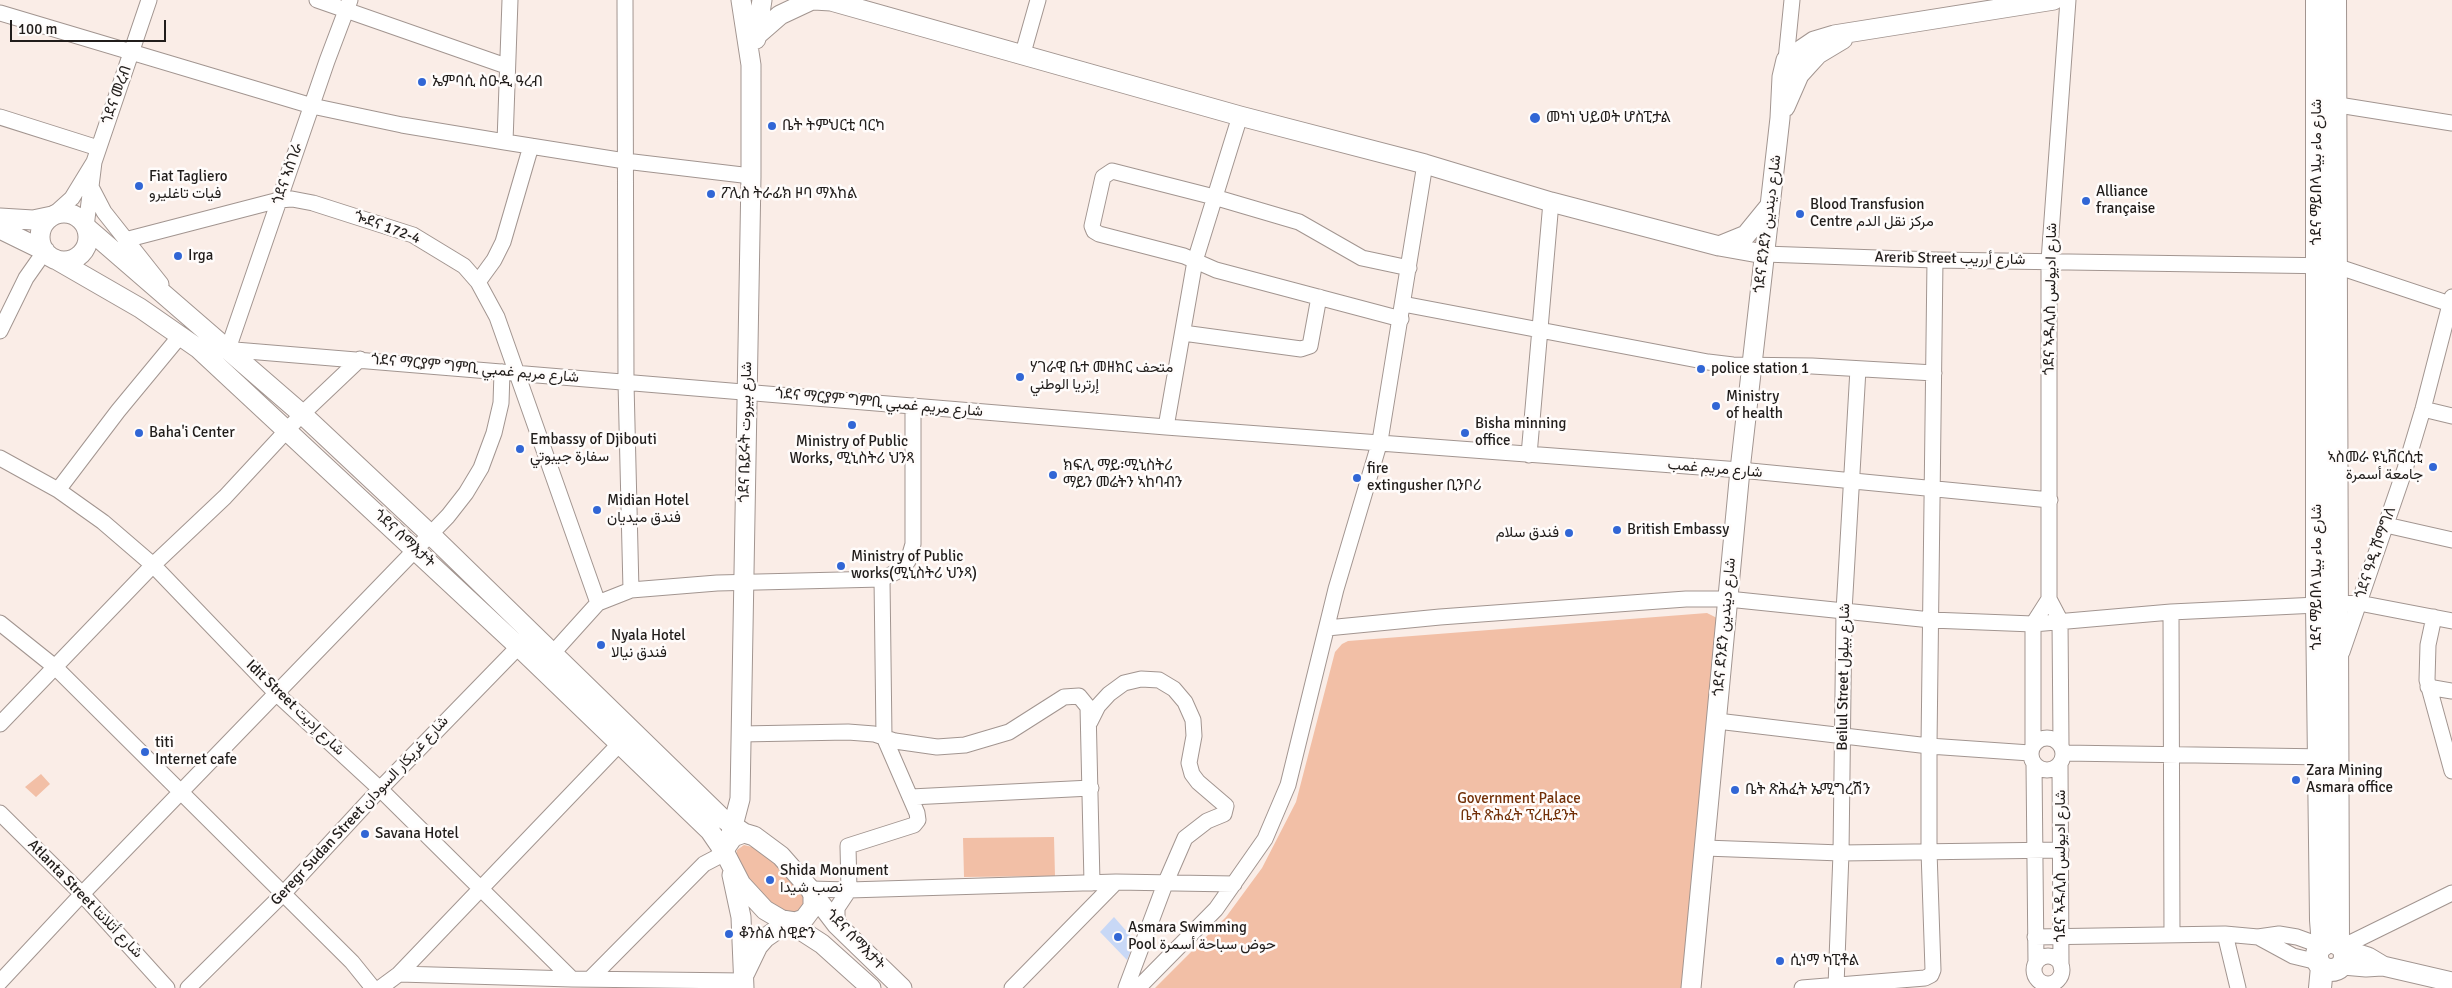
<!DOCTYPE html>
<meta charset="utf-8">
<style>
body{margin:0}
#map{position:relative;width:2452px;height:988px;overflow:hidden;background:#faede7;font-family:Signika,sans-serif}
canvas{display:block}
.scale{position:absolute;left:10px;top:20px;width:156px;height:22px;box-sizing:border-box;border:2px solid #211d1b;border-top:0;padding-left:6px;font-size:15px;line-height:18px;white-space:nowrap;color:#211d1b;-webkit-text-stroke:4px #fffcfb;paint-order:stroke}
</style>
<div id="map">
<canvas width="2452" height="988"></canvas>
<div class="scale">100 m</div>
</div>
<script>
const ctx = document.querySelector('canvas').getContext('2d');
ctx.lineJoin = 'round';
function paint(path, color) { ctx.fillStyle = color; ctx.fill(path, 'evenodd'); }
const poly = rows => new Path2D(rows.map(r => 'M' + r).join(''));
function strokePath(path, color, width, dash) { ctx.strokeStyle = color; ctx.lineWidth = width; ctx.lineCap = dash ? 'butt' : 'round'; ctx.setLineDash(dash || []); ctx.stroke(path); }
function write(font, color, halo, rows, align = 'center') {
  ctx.font = font + ' Signika,Vazirmatn,"Noto Sans Ethiopic",sans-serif'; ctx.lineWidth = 5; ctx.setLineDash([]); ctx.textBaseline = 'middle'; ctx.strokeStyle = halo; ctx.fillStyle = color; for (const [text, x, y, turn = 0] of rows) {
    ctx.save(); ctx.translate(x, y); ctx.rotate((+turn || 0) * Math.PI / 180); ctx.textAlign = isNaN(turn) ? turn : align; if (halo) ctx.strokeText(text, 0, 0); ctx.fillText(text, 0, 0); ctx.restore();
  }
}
const green = poly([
 [1707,613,1717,618,1685,988,1155,988,1226,917,1262,868,1296,802,1335,652,1342,644,1348,641],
 [41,774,50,784,36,797,25,787],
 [1054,837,1055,876,964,877,963,838],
 [744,845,756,848,778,861,795,880,805,899,803,911,784,915,755,892,736,855,737,850]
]);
const water = poly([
 [1114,917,1135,941,1127,960,1100,932]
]);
const minor = poly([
 [317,0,506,66],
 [625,0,626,383,631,590],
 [0,13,312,106,402,125,505,142,625,161,751,176],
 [1023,53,1038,0],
 [1791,66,1786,60,1792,0],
 [2326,103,2452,123],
 [0,117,98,148],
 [505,142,510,0],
 [94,162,149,0],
 [91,187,104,212,161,284],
 [52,216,72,198,94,162,86,227],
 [125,240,279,200,292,199,313,203,413,235,464,266,478,282,497,317,598,603],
 [1764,254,1935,260,2336,266,2450,304],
 [478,282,494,260,503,242,531,146],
 [1403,304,1708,362,1733,365,1812,366,1934,373],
 [1401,319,1216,270,1184,256,1099,234,1094,231,1092,226,1103,177,1112,171,1214,197,1299,222,1362,258,1409,268],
 [0,331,26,278,45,251],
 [1183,333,1301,349,1310,346,1319,297],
 [223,349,1166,427,1740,470,2050,500],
 [228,349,327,61,350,0],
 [2423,409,2452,416],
 [1166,427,1195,261,1240,116],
 [1529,455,1551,202],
 [0,458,58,490,103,522,153,565,277,694,380,789,572,979],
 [58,490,118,411,180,336],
 [2386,525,2452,540],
 [2171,612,2172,934],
 [2434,617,2428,645,2427,680,2452,771],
 [0,623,55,667,352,962,373,988],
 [1327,628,1440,617,1686,599,1728,599,1931,620,2033,624,2171,612,2359,603,2452,621],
 [2342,652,2405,469,2423,409,2452,297],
 [552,654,598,603,631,590,717,583,882,579,902,569,908,561,913,544,913,406],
 [2428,687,2452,691],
 [1717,721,1929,746,2030,753],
 [1090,722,1098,706,1109,694,1124,683,1141,679,1159,680,1174,689,1185,702,1193,720,1194,736,1189,763,1192,774,1198,782,1226,806,1224,814,1207,821,1185,838,1165,884,1126,988],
 [0,724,153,565,225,497,302,414,360,359],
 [741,734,848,732,874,734,895,741,937,747,965,745,1009,732,1064,697,1079,696,1088,707,1092,883],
 '2031 754a16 16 0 1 1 32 0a16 16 0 1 1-32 0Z',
 [2033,745,2033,624,2049,599],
 [2061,745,2060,620,2049,599,2049,261,2068,0],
 [2063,753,2328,757],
 [2034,764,2036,963],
 [2060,764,2061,967],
 [911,797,1091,788],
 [0,813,82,894,167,988],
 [1705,848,1841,853,2061,850],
 [810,889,849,890,1116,882,1234,884],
 [837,925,837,908,849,890,848,846,914,825,918,820,917,813,884,737,882,579],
 [2225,934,2238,988],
 [2035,937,2225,934,2258,937,2279,934,2297,937,2322,946],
 [2258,937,2293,956,2318,962],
 [2342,947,2452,893],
 '2034 970a14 14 0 1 1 28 0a14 14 0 1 1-28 0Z',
 [399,974,572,979,744,981],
 [590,979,704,864,725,853],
 [0,982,82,894,448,516,466,493,481,468,494,433,501,403,502,372],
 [1836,986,1841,853,1844,611,1858,369],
 [188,988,283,894,380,789,526,639],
 [380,988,399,974,627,736],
 [1012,988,1116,882],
 [1138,988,1216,909,1265,839,1288,785,1336,589,1380,441,1425,164],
 [1802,988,1925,978,1931,975,1933,970,1929,851,1929,746,1935,260]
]);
const major = poly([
 [814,0,831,1,1240,116,1425,164,1551,202,1719,246,1764,254],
 [757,35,780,15,812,0],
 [756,39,762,0],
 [1785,107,1799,75,1808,65,1818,54,1843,39],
 '40 237a24 24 0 1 1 48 0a24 24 0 1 1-48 0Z',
 [0,218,33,220,52,216],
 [86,227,302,414,430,534,722,818,744,833],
 [0,229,45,251],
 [1719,246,1746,235,1768,208],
 [55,259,140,308,199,349,518,646,710,831,725,853],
 [744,833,754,836,781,856,810,889,813,895,813,907,804,919,795,922,782,920,765,910,741,884,725,853,726,847,733,837,744,833],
 [730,837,740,799,751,176,751,65,741,0],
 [732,875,741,917,744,988],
 [811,891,837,925,902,988],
 [2343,949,2368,957,2383,966,2452,982],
 [2343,965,2366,967,2382,966],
 [745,973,758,946,765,938,788,922,822,944,871,988],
 [1691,988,1740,470,1780,118,1782,77,1786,60,1814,41,1834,35,2054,0]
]);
const highway = poly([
 [2317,0,2317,605,2321,920,2323,945],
 [2335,0,2338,944],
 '2317 956a14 14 0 1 1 28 0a14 14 0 1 1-28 0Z',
 [2320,988,2322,967]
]);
const markers = [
 [422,82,5,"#3166d5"],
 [1535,118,6,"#3166d5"],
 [772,126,5,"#3166d5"],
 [139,186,5,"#3166d5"],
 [711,194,5,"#3166d5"],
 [2086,201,5,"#3166d5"],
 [1800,214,5,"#3166d5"],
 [178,256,5,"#3166d5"],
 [1701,369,5,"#3166d5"],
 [1020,377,5,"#3166d5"],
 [1716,406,5,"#3166d5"],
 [852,425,5,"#3166d5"],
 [139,433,5,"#3166d5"],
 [1465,433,5,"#3166d5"],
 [520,449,5,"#3166d5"],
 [2433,467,5,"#3166d5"],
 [1053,475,5,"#3166d5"],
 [1357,478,5,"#3166d5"],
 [597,510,5,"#3166d5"],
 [1617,530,5,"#3166d5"],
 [1569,533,5,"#3166d5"],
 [841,566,5,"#3166d5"],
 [601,645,5,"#3166d5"],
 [145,752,5,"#3166d5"],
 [2296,780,5,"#3166d5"],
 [1735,790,5,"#3166d5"],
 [365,834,5,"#3166d5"],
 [770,880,5,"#3166d5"],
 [729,934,5,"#3166d5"],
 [1118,937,5,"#3166d5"],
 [1780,961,5,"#3166d5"]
];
const poiNames = [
 ["ኤምባሲ ስዑዲ ዓረብ",432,82],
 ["መካነ ህይወት ሆስፒታል",1546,118],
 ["ቤት ትምህርቲ ባርካ",782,126],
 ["Fiat Tagliero",149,177],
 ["فيات تاغليرو",149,194],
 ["Alliance",2096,192],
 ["française",2096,209],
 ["ፖሊስ ትራፊክ ዞባ ማእከል",721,194],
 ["Blood Transfusion",1810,205],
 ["Centre مركز نقل الدم",1810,222],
 ["Irga",188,256],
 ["ሃገራዊ ቤተ መዘክር متحف",1030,368],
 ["إرتريا الوطني",1030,385],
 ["police station 1",1711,369],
 ["Ministry",1726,397],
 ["of health",1726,414],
 ["Bisha minning",1475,424],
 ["office",1475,441],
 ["Baha'i Center",149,433],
 ["Embassy of Djibouti",530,440],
 ["سفارة جيبوتي",530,457],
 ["Ministry of Public",852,442,"center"],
 ["Works, ሚኒስትሪ ህንጻ",852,459,"center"],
 ["ኣስመራ ዩኒቨርሲቲ",2423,458,"right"],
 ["جامعة أسمرة",2423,475,"right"],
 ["ክፍሊ ማይ፡ሚኒስትሪ",1063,466],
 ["ማይን መሬትን ኣከባብን",1063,483],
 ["fire",1367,469],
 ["extingusher ቢንቦሪ",1367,486],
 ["Midian Hotel",607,501],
 ["فندق ميديان",607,518],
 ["British Embassy",1627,530],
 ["فندق سلام",1559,533,"right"],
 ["Ministry of Public",851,557],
 ["works(ሚኒስትሪ ህንጻ)",851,574],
 ["Nyala Hotel",611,636],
 ["فندق نيالا",611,653],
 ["titi",155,743],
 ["Internet cafe",155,760],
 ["Zara Mining",2306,771],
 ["Asmara office",2306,788],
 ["ቤት ጽሕፈት ኤሚግረሽን",1745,790],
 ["Savana Hotel",375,834],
 ["Shida Monument",780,871],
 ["نصب شيدا",780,888],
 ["Asmara Swimming",1128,928],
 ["Pool حوض سباحة أسمرة",1128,945],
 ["ቆንስል ስዊድን",739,934],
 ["ሲነማ ካፒቶል",1790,961]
];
const streetNames = [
 ["ጎደና መረብ",117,95,-70],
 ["ጎደና ማይበላ شارع ماء بيلا",2317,172,-90],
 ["ጎደና ኣስገራ",288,174,-71],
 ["ጎደና ደንደን شارع ديندين",1768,224,-83],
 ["ጐደና 172-4",387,228,20],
 ["Arerib Street شارع أرريب",1950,259,1],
 ["ጎደና ኣዱሊስ شارع اديولس",2051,299,-89],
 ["ጎደና ማርያም ግምቢ شارع مريم غمبي",475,369,5],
 ["ጎደና ማርያም ግምቢ شارع مريم غمبي",879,403,5],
 ["ጎደና ቤይሩት شارع بيروت",746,432,-89],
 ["شارع مريم غمب",1715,469,5],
 ["ጎደና ሰማእታት",404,539,43],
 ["ጎደና ዓዲ ሽማግለ",2376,553,-71],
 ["ጎደና ማይበላ شارع ماء بيلا",2317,577,-90],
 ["ጎደና ደንደን شارع ديندين",1725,627,-85],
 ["Beilul Street شارع بيلول",1844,677,-89],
 ["Idit Street شارع إديت",295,708,44],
 ["Geregr Sudan Street شارع غريكار السودان",360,811,-47],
 ["ጎደና ኣዱሊስ شارع اديولس",2061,866,-90],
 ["Atlanta Street شارع أتلانتا",85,899,46],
 ["ጎደና ሰማእታት",855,940,46]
];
const parkNames = [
 ["Government Palace",1519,799],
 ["ቤት ጽሕፈት ፕረዚደንት",1519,816]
];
paint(green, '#f2bfa6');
paint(water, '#c8d8f6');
strokePath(minor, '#a29590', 17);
strokePath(major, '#a29590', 21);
strokePath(highway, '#a29590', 24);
strokePath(minor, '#fff', 15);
strokePath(major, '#fff', 19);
strokePath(highway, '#fff', 22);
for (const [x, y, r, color] of markers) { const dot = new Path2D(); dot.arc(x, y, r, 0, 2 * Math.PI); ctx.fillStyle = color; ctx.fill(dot); strokePath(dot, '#fffcfb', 2); }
write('15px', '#211d1b', '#fffcfb', poiNames, 'left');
write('15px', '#211d1b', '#fffcfb', streetNames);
write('15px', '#723008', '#fffcfb', parkNames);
</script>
